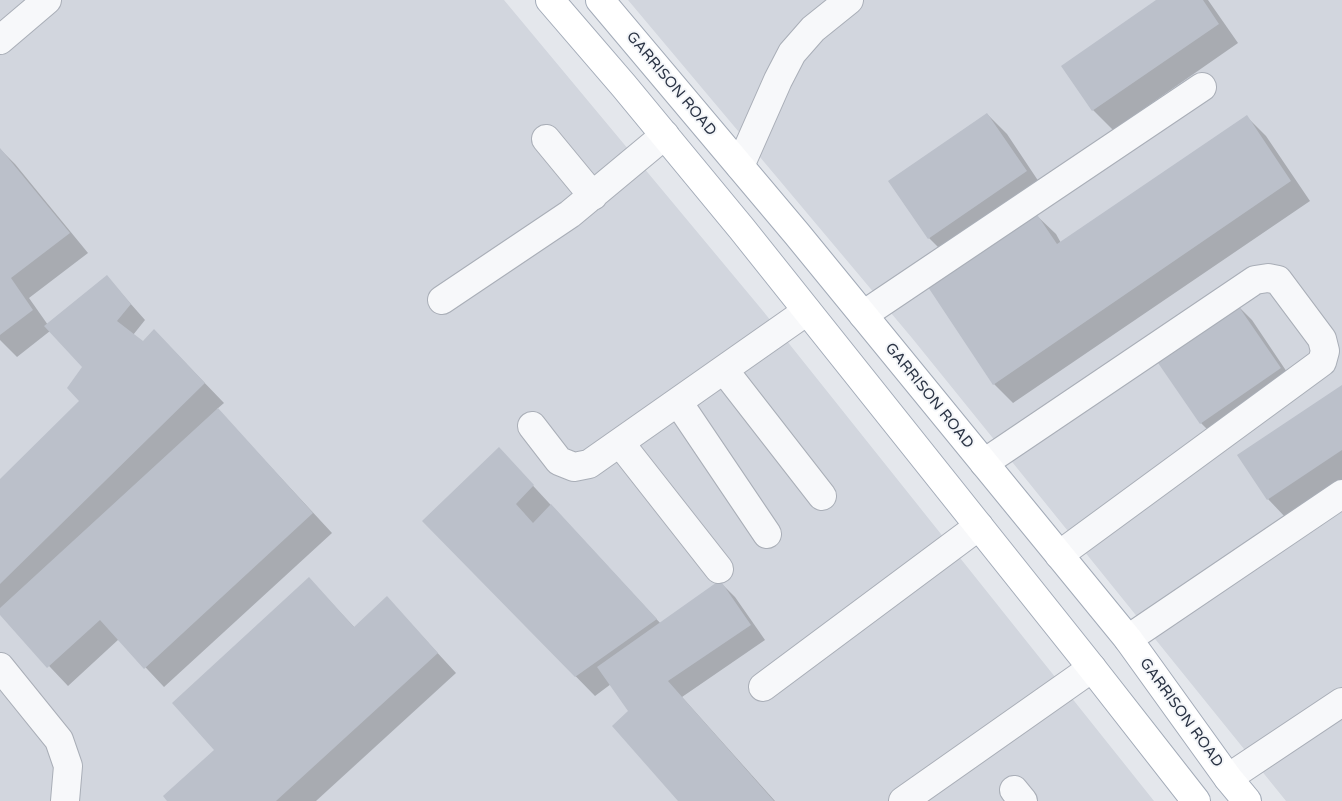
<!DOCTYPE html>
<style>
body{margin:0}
canvas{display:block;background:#e4e7ec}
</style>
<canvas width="1342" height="801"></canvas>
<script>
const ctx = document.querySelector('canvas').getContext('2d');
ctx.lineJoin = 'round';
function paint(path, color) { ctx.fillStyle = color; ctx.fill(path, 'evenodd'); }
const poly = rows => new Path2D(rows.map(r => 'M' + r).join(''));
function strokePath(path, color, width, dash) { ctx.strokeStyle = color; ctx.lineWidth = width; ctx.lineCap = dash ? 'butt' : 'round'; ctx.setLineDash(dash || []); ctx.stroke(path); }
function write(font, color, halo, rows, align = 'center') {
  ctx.font = font + ' "Varela Round",sans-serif'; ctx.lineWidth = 4; ctx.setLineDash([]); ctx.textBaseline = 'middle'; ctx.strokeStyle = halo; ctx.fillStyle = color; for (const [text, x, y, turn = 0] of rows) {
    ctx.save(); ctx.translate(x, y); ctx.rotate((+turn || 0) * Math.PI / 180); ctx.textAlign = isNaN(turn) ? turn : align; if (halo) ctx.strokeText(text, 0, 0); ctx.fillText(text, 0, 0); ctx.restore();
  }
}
const built = poly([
 [0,0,504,0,763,311,1154,801,0,801],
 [628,0,1342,0,1342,801,1286,801,912,338]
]);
const shadow = poly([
 [1159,0,1208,0,1238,43,1113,130,1093,110,1063,66],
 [987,114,1007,134,1045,191,948,257,929,238],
 [1247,117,1266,136,1310,201,1013,403,994,384,1036,215,1056,234,1061,243],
 [0,149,15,164,88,253,29,298,48,325,107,277,145,320,133,335,143,342,173,350,224,403,217,409,332,533,164,687,119,639,68,686,0,614,0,481,81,401,84,367,50,331,17,357,0,340],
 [1237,305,1252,320,1295,384,1216,438,1201,423],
 [1342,387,1342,482,1287,519,1268,499],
 [499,449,661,624,720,582,735,597,765,640,682,697,775,801,679,801,630,711,611,684,595,696,424,521],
 [309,579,355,628,387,598,456,673,316,801,168,801,215,750]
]);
const building = poly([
 [1156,0,1203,0,1219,24,1092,111,1061,66],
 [987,113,1027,171,928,239,888,181],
 [1247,115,1291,181,993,385,928,287,1036,213,1057,244],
 [0,148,70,233,11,278,33,310,0,335],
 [107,275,131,304,117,321,143,341,154,329,205,383,0,584,0,479,79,401,67,388,82,367,44,326],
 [1237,304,1281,368,1200,424,1156,360],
 [1342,385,1342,450,1267,500,1237,455],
 [218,408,313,513,144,669,100,620,47,668,0,615,0,608],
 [499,447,534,485,516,504,533,523,551,504,657,619,575,677,422,521],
 [309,577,354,627,387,596,438,653,276,801,167,801,163,796,214,750,172,703],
 [720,580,751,625,668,681,774,801,678,801,612,726,628,711,597,667]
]);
const minor = poly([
 [0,40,47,0],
 [546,139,593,196],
 [740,166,778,80,792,53,813,29,849,0],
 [442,300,570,214,665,135],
 [863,315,1202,87],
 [724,370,822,496],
 [678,402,767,534],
 [532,426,559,461,574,467,589,464,807,311],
 [620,443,719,569],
 [984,463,1255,280,1268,278,1278,280,1322,339,1325,351,1322,362,1059,555],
 [1128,639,1342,494],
 [0,667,59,740,68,766,65,801],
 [763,687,979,526],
 [1228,778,1342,702],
 [1014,790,1023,801],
 [903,801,1092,668]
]);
const major = poly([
 [550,0,624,86,742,229,1092,668,1196,801],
 [600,0,797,234,1128,639,1228,778,1247,801]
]);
const streetNames = [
 ["GARRISON ROAD",671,84,50],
 ["GARRISON ROAD",929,396,51],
 ["GARRISON ROAD",1181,713,54]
];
paint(built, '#d2d6de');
paint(shadow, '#0003');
paint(building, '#bbc0ca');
strokePath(minor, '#a9aeb7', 30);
strokePath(major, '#a3abb8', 30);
strokePath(minor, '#f7f8fa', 28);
strokePath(major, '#fff', 28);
write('15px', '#2b3445', '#f4f6f9', streetNames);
</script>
